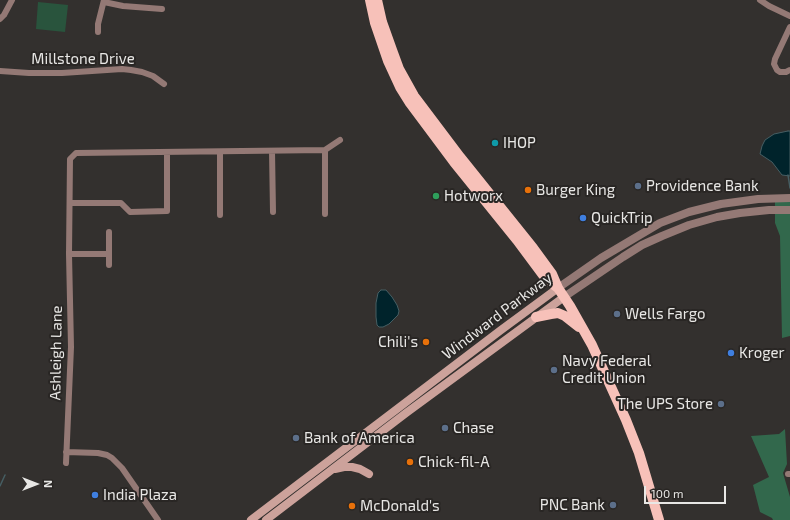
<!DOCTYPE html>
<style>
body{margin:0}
#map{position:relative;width:790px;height:520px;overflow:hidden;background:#33302e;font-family:"Exo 2",sans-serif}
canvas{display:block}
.north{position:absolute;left:16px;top:464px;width:40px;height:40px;-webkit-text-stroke:3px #292624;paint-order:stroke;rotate:90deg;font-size:11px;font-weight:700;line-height:16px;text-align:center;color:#e8e7e5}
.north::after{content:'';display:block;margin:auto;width:14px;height:18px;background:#e8e7e5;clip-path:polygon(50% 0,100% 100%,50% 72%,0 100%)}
.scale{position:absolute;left:644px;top:486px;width:82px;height:18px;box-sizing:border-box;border:2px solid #e8e7e5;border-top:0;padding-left:5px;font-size:12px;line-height:14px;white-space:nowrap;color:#e8e7e5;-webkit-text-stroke:3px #292624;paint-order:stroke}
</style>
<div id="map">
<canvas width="790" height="520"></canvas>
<div class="north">N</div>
<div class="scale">100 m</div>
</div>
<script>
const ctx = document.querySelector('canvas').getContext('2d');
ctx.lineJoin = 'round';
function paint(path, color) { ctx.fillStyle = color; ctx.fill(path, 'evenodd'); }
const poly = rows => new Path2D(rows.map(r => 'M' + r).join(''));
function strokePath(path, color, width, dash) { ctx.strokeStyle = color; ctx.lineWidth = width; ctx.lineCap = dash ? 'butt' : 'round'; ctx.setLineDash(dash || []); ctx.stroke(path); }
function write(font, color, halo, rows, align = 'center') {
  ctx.font = font + ' "Exo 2",sans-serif'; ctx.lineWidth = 4; ctx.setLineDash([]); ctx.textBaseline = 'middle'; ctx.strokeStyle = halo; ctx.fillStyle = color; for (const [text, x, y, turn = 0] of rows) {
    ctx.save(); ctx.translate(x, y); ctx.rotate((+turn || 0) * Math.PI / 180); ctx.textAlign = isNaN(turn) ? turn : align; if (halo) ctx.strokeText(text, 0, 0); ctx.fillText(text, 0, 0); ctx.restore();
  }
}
const green = poly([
 [38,2,68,5,65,32,36,29]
]);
const forest = poly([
 [775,200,790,200,790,336,782,338,780,236,775,223],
 [785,429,787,464,783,473,790,497,790,520,773,520,772,518,760,512,753,485,769,477,751,436,779,434]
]);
const water = poly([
 [788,131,790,131,790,176,782,175,772,162,760,154,762,146,765,140,774,134,788,131],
 [381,290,386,290,392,297,397,305,399,311,398,315,389,324,383,327,379,327,377,325,376,317,376,303,378,293,381,290]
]);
const stream = poly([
 [788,175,790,188],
 [0,486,5,475]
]);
const minor = poly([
 [760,0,769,6,790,16],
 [104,2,123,6,162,9],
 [0,19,4,15,12,0],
 [790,27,775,59,774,64,777,70,780,72,786,72,790,70],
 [98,32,98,24,104,0],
 [0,71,29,73,62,73,122,69,131,70,142,72,153,76,164,84],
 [325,150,325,214],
 [272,151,273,212],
 [220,152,220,215],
 [70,203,121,203,130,212,167,211,167,152],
 [109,232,109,265],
 [69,254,109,254],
 [66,452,98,453,107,455,112,458,122,468,158,520],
 [66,463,71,347,69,254,70,159,76,153,325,150,340,140],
 [788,474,790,474]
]);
const tertiary = poly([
 [558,288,601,258,660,223,689,212,721,204,758,199,790,198],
 [564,297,623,257,642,245,662,236,689,225,717,217,740,213,769,210,790,210]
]);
const secondary = poly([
 [335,469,344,467,352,467,360,469,369,474],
 [251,520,501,330,558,288],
 [266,520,406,413,564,297]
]);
const primary = poly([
 [370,0,375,23,388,61,400,87,410,103,454,162,517,240,546,279,558,288],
 [377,0,382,22,392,50,399,69,414,96,460,157,533,248,552,274,558,288,570,306,592,345,626,420,639,453,659,520],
 [536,317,551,314,558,313,565,316,579,327]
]);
const markers = [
 [495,143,4,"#0f9aa8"],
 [638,186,4,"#5c6f8a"],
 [528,190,4,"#e8710a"],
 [436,196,4,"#2e9e5b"],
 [583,218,4,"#3f7fe0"],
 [617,314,4,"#5c6f8a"],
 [426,342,4,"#e8710a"],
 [731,353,4,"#3f7fe0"],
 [554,370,4,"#5c6f8a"],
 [721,404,4,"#5c6f8a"],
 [445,428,4,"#5c6f8a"],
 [296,438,4,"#5c6f8a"],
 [410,462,4,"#e8710a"],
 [95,495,4,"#3f7fe0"],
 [613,505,4,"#5c6f8a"],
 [352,506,4,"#e8710a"]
];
const streetNames = [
 ["Millstone Drive",83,59],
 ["Windward Parkway",497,316,-37],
 ["Ashleigh Lane",56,353,-89]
];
const poiNames = [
 ["IHOP",503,143],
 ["Providence Bank",646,186],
 ["Burger King",536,190],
 ["Hotworx",444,196],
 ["QuickTrip",591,218],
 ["Wells Fargo",625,314],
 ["Chili's",418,342,"right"],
 ["Kroger",739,353],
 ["Navy Federal",562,361],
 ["Credit Union",562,378],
 ["The UPS Store",713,404,"right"],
 ["Chase",453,428],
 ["Bank of America",304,438],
 ["Chick-fil-A",418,462],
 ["India Plaza",103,495],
 ["PNC Bank",605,505,"right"],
 ["McDonald's",360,506]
];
paint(green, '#29543d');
paint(forest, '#32684c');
paint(water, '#00232b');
strokePath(water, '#465e63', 1);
strokePath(stream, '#465e63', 1.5);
strokePath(minor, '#947975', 6);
strokePath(tertiary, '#947975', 8);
strokePath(secondary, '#cca29b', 8);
strokePath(primary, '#f7c1b9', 10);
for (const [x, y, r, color] of markers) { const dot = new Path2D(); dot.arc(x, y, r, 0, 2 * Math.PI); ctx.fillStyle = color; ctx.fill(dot); strokePath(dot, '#292624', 1.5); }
write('15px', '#e8e7e5', '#292624', streetNames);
write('15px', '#e8e7e5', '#292624', poiNames, 'left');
</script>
